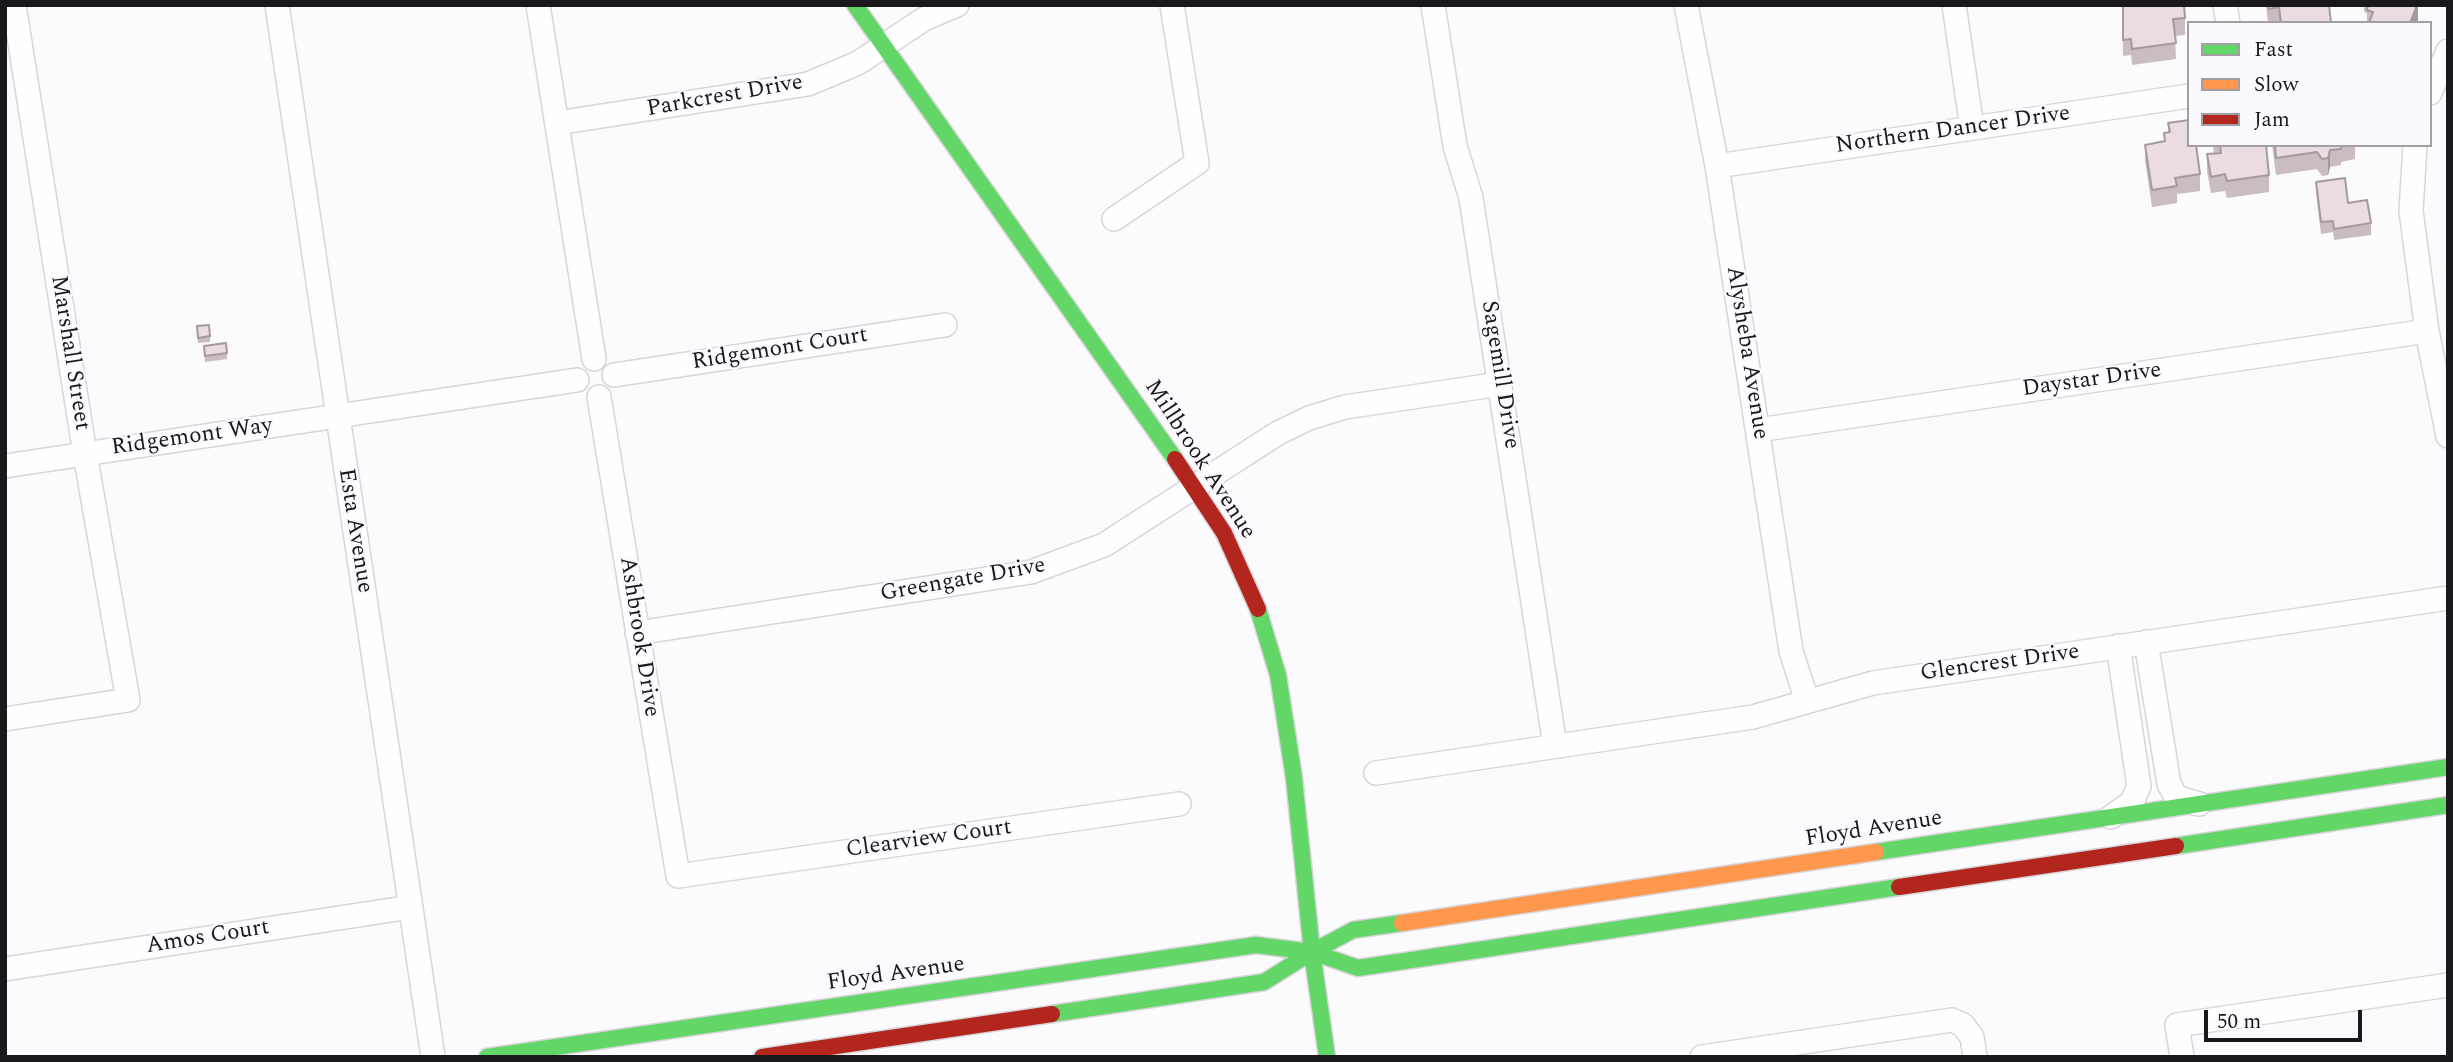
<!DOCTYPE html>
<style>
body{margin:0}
#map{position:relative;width:2453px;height:1062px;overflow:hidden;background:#fbfafc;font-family:Spectral,serif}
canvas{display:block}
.frame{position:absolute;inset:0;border:7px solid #1a171d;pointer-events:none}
.legend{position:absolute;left:2187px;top:21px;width:245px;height:126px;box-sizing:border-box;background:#fbf9fd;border:2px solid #a19fa3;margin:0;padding:9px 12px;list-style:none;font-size:21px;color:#1a171d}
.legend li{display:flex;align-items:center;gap:14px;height:35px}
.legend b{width:35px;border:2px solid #a19fa3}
.scale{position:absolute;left:2204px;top:1010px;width:158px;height:32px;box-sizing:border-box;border:4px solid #1a171d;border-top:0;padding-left:9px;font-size:21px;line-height:24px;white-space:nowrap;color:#1a171d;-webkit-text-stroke:5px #fbf9fd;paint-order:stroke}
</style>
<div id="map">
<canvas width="2453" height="1062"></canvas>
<div class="frame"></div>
<ul class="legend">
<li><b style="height:9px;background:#63d668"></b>Fast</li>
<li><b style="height:9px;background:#ff974d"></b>Slow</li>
<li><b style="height:9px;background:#b3261e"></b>Jam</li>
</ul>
<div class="scale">50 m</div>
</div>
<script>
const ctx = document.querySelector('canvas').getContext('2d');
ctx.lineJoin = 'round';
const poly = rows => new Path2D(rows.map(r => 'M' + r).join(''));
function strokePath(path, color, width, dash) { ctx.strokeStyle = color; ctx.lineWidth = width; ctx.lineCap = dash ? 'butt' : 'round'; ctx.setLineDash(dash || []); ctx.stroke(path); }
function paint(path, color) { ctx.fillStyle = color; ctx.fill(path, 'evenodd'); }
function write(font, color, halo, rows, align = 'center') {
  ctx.font = font + ' Spectral,serif'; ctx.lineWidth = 5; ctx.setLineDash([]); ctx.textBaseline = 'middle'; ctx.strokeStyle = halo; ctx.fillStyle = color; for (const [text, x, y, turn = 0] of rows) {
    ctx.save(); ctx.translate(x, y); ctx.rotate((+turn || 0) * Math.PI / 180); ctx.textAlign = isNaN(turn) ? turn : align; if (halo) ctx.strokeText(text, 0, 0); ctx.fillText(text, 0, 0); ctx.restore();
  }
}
const street = poly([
 [277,5,433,1057],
 [538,5,594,359],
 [1433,5,1455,146,1471,198,1555,746],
 [1686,5,1717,166,1791,651,1807,701],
 [1954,5,1972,128],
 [2225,5,2228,23],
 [2430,93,2448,51],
 [557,123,808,84,858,63,924,19,957,5],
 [2415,145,2411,211,2427,331,2448,436],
 [1717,166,2189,96],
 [1114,219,1197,163,1172,5],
 [614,375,945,325],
 [599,397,678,876,1179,804],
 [1758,430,2427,331],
 [5,466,577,380],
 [637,633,1031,572,1104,545,1278,433,1309,418,1345,407,1500,384],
 [2146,642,2169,784,2176,797,2199,804],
 [5,719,128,700,85,454,14,5],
 [1376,773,1753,717,1873,683,2448,598],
 [2111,817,2132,802,2139,786,2118,646],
 [5,969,411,907],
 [1702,1057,1952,1020,1963,1025,1972,1037,1975,1057],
 [2182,1057,2177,1025,2448,985]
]);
const fast = poly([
 [855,5,1175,459],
 [1258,609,1278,675,1294,778,1312,952,1327,1057],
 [2176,846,2448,805],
 [1876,852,2448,767],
 [1052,1014,1264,982,1312,952,1358,968,1899,887],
 [487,1057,1256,945,1312,952,1353,930,1402,923]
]);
const slow = poly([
 [1402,923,1876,852]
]);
const jam = poly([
 [1175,459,1224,533,1258,609],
 [1899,887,2176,846],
 [762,1057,1052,1014]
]);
const wall = poly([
 [2123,5,2185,18,2185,35,2175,36,2176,59,2132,65,2131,55,2123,56],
 [2266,5,2329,5,2331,23,2268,23],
 [2364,5,2418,5,2418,19,2417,23,2367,23,2367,14,2364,11],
 [2168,123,2200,174,2200,191,2177,194,2177,203,2152,207,2145,161,2145,145,2164,142,2164,133,2168,132],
 [2213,145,2266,145,2269,175,2269,192,2227,198,2225,191,2211,193,2207,171,2207,154,2214,154],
 [2272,145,2355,145,2355,159,2341,162,2341,165,2330,167,2328,175,2322,176,2317,169,2276,175],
 [2316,182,2348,203,2371,223,2371,235,2334,240,2333,232,2321,234,2316,193],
 [197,326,210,336,210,342,198,343],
 [204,346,227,353,227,359,205,362]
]);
const shadedWall = poly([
 [2417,5,2418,5,2418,19,2417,23,2410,23],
 [2330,150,2330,167,2328,175,2328,158]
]);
const building = poly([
 [2124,5,2184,5,2185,18,2173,19,2176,43,2132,49,2131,39,2123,40,2123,5,2124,5],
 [2268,5,2329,5,2331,23,2281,23,2279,7,2269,9,2268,5],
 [2368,5,2417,5,2410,23,2369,23,2373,12,2367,10,2368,5],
 [2189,120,2189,145,2196,145,2200,174,2175,178,2177,186,2152,190,2145,145,2165,141,2164,133,2170,132,2168,123,2189,120],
 [2220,145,2266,145,2269,175,2227,181,2225,174,2211,177,2207,154,2221,153,2220,145],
 [2275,145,2341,145,2341,149,2330,150,2328,158,2322,159,2317,152,2276,158,2275,145],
 [2345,178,2348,203,2367,200,2371,223,2334,229,2333,221,2321,222,2316,182,2345,178],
 [209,325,210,336,198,338,197,326,209,325],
 [226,343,227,353,205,356,204,346,226,343]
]);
const streetNames = [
 ["Parkcrest Drive",725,97,-10],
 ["Northern Dancer Drive",1953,131,-8],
 ["Ridgemont Court",780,350,-9],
 ["Marshall Street",69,353,81],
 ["Alysheba Avenue",1746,353,81],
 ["Sagemill Drive",1499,375,81],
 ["Daystar Drive",2092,381,-8],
 ["Ridgemont Way",192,438,-8],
 ["Millbrook Avenue",1199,460,57],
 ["Esta Avenue",354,531,81],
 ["Greengate Drive",963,581,-10],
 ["Ashbrook Drive",638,637,81],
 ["Glencrest Drive",2000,664,-8],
 ["Floyd Avenue",1874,830,-9],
 ["Clearview Court",929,840,-8],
 ["Amos Court",208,938,-9],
 ["Floyd Avenue",896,975,-8]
];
strokePath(street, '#d7d5d9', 26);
strokePath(fast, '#d7d5d9', 19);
strokePath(slow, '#d7d5d9', 19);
strokePath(jam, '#d7d5d9', 19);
strokePath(street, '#fefeff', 23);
strokePath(fast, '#63d668', 16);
strokePath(slow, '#ff974d', 16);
strokePath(jam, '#b3261e', 16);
paint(wall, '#cabcc3');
paint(shadedWall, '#a4999f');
paint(building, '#ebdbe3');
strokePath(building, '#a4999f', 2);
write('23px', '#1a171d', '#fbf9fd', streetNames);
</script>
